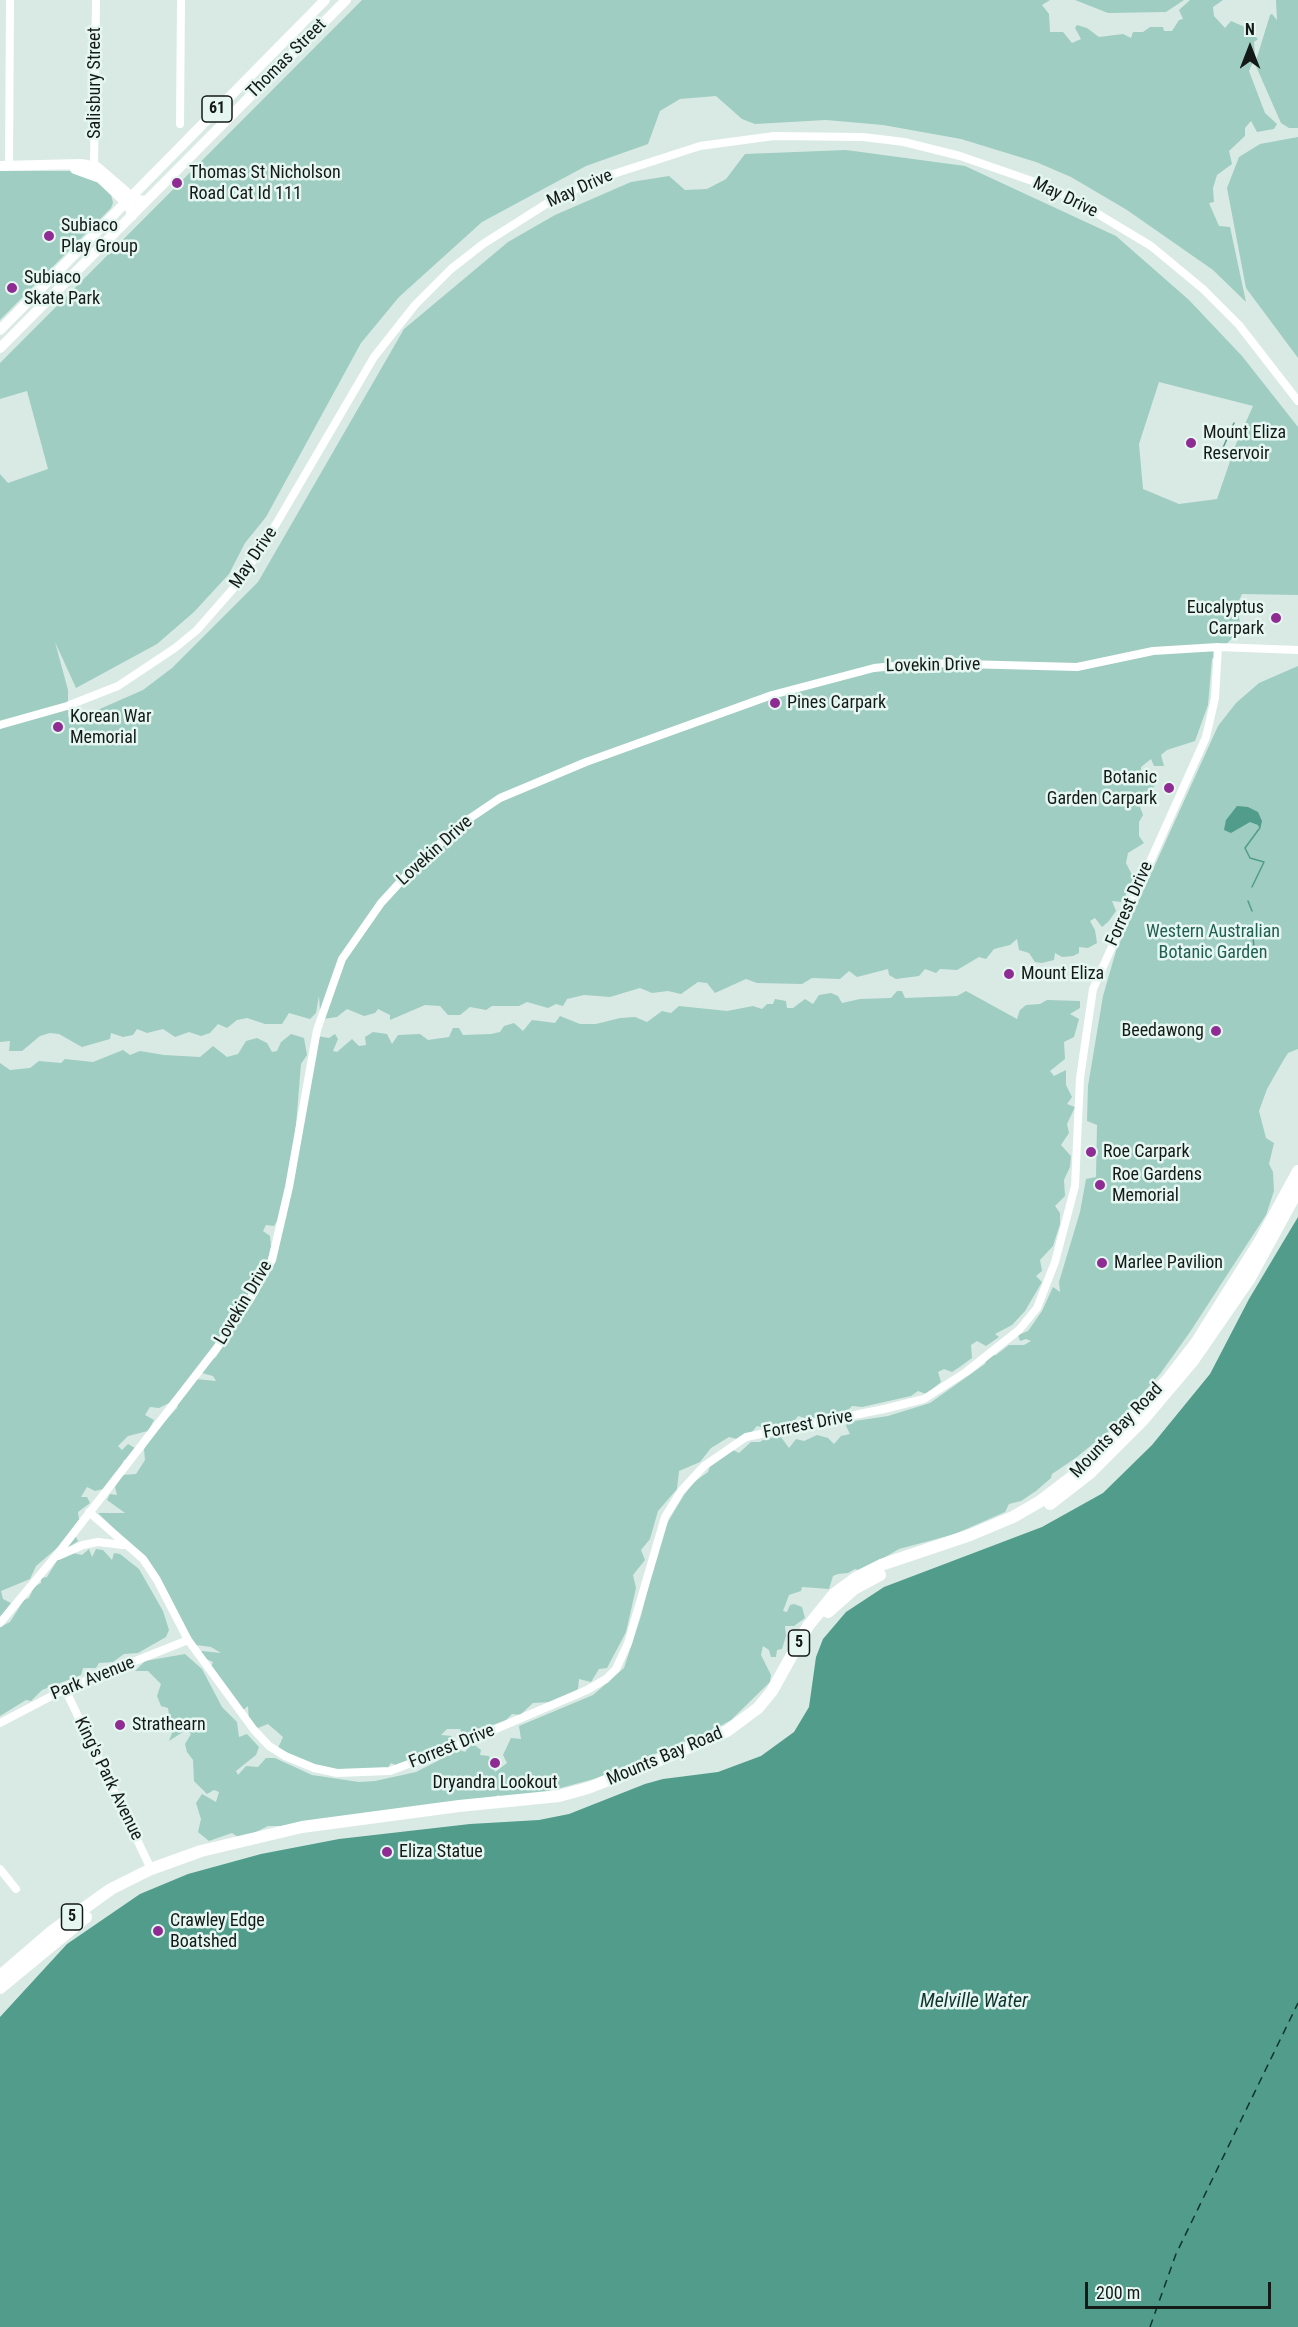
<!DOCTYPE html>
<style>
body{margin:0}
#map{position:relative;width:1298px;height:2327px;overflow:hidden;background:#d9eae5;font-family:"Roboto Condensed",sans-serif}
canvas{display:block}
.north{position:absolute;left:1220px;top:18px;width:60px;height:60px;-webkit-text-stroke:4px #e6f7f2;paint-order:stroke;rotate:0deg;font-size:16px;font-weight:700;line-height:24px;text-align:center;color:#141a18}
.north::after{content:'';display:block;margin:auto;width:21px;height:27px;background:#141a18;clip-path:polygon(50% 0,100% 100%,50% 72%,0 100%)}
.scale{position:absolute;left:1085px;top:2282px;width:186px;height:27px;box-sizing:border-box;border:3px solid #141a18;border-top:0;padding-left:8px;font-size:18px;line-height:21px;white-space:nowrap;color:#141a18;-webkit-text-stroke:4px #e6f7f2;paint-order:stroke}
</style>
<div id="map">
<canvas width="1298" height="2327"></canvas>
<div class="north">N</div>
<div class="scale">200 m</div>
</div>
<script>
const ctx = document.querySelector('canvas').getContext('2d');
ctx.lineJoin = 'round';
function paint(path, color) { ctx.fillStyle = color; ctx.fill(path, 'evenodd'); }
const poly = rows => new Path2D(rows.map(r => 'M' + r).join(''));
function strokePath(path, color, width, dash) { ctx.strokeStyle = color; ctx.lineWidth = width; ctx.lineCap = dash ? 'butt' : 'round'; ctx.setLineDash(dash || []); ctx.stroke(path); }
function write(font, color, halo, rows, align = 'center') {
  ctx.font = font + ' "Roboto Condensed",sans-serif'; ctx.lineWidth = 5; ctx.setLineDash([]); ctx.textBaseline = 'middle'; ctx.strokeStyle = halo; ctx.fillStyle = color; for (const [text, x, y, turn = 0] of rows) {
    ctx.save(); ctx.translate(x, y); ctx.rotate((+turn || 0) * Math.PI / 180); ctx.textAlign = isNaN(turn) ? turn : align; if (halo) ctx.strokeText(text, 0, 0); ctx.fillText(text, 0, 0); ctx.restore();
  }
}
const green = poly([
 [362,0,1050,0,1042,5,1049,14,1050,32,1063,32,1072,43,1081,39,1075,28,1077,25,1087,28,1099,37,1123,34,1131,38,1133,32,1143,32,1150,27,1163,27,1164,31,1172,31,1179,20,1183,19,1179,10,1190,0,1223,0,1213,7,1214,16,1225,28,1231,21,1245,27,1258,39,1254,42,1255,57,1249,71,1265,113,1277,124,1274,129,1257,132,1251,121,1245,128,1245,136,1229,151,1232,164,1217,175,1213,188,1214,202,1209,203,1219,226,1230,227,1246,302,1213,270,1127,210,1071,177,1036,162,961,139,883,125,826,120,755,124,742,119,716,96,680,99,660,111,648,144,586,166,482,222,399,297,361,343,266,517,245,543,229,574,194,612,157,644,76,688,55,642,68,690,68,717,86,715,143,690,172,668,258,582,404,329,508,242,555,215,631,182,669,176,685,190,707,189,726,179,745,154,846,150,965,166,1116,236,1189,300,1242,356,1298,427,1298,595,1242,594,1237,605,1241,629,1212,659,1208,705,1195,741,1167,750,1161,755,1164,766,1154,766,1151,759,1141,767,1141,779,1155,785,1140,807,1143,815,1139,822,1139,836,1144,843,1128,853,1126,863,1135,881,1121,902,1112,901,1116,911,1108,922,1102,927,1095,918,1090,921,1095,930,1097,943,1088,948,1079,947,1079,953,1073,956,1062,957,1055,953,1054,960,1042,963,1035,962,1029,953,1019,950,1017,939,1010,945,994,949,986,959,979,957,957,970,940,969,936,973,925,969,919,976,896,979,889,975,888,969,857,977,849,971,840,979,812,978,802,984,757,983,746,979,715,993,707,983,698,982,681,994,668,991,652,993,640,988,610,997,584,995,567,999,563,1006,556,1004,548,1008,527,1002,519,1006,492,1006,486,1010,470,1007,460,1015,448,1015,440,1006,425,1005,390,1020,390,1015,378,1009,375,1013,364,1016,347,1009,337,1017,323,1019,320,1011,319,996,316,1013,310,1019,289,1013,282,1024,265,1024,247,1018,237,1020,227,1028,218,1024,210,1033,201,1036,189,1032,175,1037,163,1029,147,1033,137,1029,133,1035,123,1037,111,1033,110,1039,82,1047,59,1034,50,1033,40,1036,22,1051,9,1051,10,1041,0,1042,0,474,8,483,48,469,27,391,0,399,0,363],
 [1159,382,1253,406,1236,444,1217,499,1179,504,1143,489,1139,444],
 [1075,0,1184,0,1166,12,1108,13],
 [1276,0,1298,0,1298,128,1289,128,1281,123,1255,64,1270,15,1272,14,1277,20],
 [1298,137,1298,358,1246,288,1227,188,1239,157,1260,144],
 [0,171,71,171,90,176,111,194,113,203,111,208,0,320],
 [1298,666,1298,1049,1288,1053,1283,1061,1267,1089,1259,1111,1266,1138,1274,1143,1269,1164,1273,1172,1274,1191,1266,1215,1190,1332,1160,1374,1111,1429,1077,1457,1052,1474,1051,1478,1036,1491,1021,1501,1009,1504,1005,1512,955,1534,899,1549,861,1571,855,1569,848,1573,838,1574,833,1576,829,1589,802,1587,801,1591,789,1595,783,1611,787,1612,790,1605,794,1604,802,1607,805,1618,794,1626,785,1626,786,1636,782,1649,777,1650,776,1657,771,1657,769,1650,763,1646,761,1655,771,1675,770,1682,731,1720,713,1730,594,1779,534,1795,505,1798,498,1795,494,1798,288,1826,268,1826,254,1833,238,1837,232,1833,209,1841,198,1832,201,1819,196,1803,202,1794,216,1802,219,1792,214,1790,207,1794,194,1781,193,1760,187,1752,185,1744,191,1734,186,1730,169,1741,172,1733,168,1708,161,1706,157,1696,161,1684,148,1671,135,1671,145,1661,185,1654,202,1669,222,1707,237,1722,239,1737,247,1734,259,1747,256,1755,236,1771,238,1775,246,1766,258,1767,266,1758,275,1758,312,1775,359,1782,375,1781,416,1772,459,1750,465,1752,472,1743,481,1750,480,1755,489,1756,495,1772,507,1763,503,1755,511,1738,521,1739,519,1726,593,1695,624,1668,641,1616,663,1530,684,1495,694,1482,708,1472,710,1466,733,1450,739,1453,751,1442,760,1442,766,1438,781,1437,789,1448,796,1439,804,1441,817,1435,828,1438,834,1444,841,1436,850,1434,846,1426,848,1422,888,1416,930,1403,985,1364,988,1356,996,1355,1009,1345,1024,1345,1031,1341,1026,1339,1020,1341,1018,1335,1028,1331,1042,1311,1053,1287,1060,1292,1059,1282,1080,1212,1086,1179,1096,1177,1097,1125,1087,1121,1088,1086,1103,996,1116,951,1218,726,1236,703,1259,683],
 [897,991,902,991,905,998,957,996,966,991,1017,1019,1020,1010,1026,1005,1040,1004,1047,1000,1080,1001,1080,1008,1070,1014,1079,1019,1074,1037,1064,1042,1065,1059,1050,1071,1054,1076,1066,1070,1066,1085,1072,1097,1067,1104,1075,1107,1067,1124,1069,1133,1061,1145,1071,1156,1070,1167,1064,1180,1065,1196,1055,1206,1060,1213,1060,1224,1053,1246,1040,1260,1042,1271,1036,1276,1042,1282,1025,1311,1012,1325,995,1334,999,1337,986,1346,977,1341,971,1345,972,1358,961,1366,952,1372,944,1369,938,1372,941,1382,926,1394,918,1391,911,1396,862,1407,852,1406,846,1412,827,1417,818,1414,812,1420,798,1416,793,1423,769,1429,757,1426,752,1432,737,1439,729,1437,711,1448,700,1462,679,1471,677,1489,658,1511,650,1539,641,1550,645,1560,633,1575,636,1588,626,1632,607,1668,599,1669,591,1682,579,1679,578,1689,566,1697,551,1702,533,1703,520,1715,512,1714,506,1720,463,1736,460,1729,447,1729,441,1735,452,1736,456,1742,426,1754,410,1756,409,1761,398,1766,391,1763,387,1769,339,1771,311,1764,278,1748,283,1737,268,1724,258,1728,249,1721,248,1706,242,1711,211,1667,213,1662,197,1655,202,1651,221,1653,211,1647,196,1645,131,1545,98,1513,125,1513,107,1500,110,1494,117,1495,115,1487,122,1475,136,1474,145,1460,144,1449,153,1434,177,1408,179,1399,196,1379,216,1381,213,1376,202,1373,206,1364,216,1357,259,1292,286,1217,317,1036,329,1038,335,1034,338,1039,333,1051,337,1052,352,1039,359,1046,366,1045,365,1037,373,1032,387,1034,392,1044,398,1035,420,1034,428,1040,449,1037,453,1028,459,1028,463,1035,491,1034,500,1032,504,1026,514,1023,523,1031,532,1020,555,1023,560,1016,580,1024,596,1024,620,1018,635,1017,647,1022,662,1011,671,1013,679,1006,727,1011,753,1006,762,1009,767,1004,773,1004,775,999,786,1001,787,1008,793,1008,805,999,813,1004,819,995,831,993,838,996,842,1003,860,999,891,998],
 [291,1034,304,1038,307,1055,301,1064,295,1137,282,1213,274,1226,266,1225,263,1231,270,1236,271,1247,266,1266,233,1322,195,1371,169,1403,159,1408,150,1407,145,1415,154,1420,148,1431,128,1436,118,1446,122,1450,128,1444,135,1448,132,1459,124,1460,120,1469,103,1489,95,1491,87,1487,81,1497,87,1497,90,1503,78,1512,79,1520,72,1529,78,1541,69,1547,57,1548,36,1566,30,1579,1,1591,3,1599,11,1603,0,1618,0,1063,10,1070,30,1068,39,1061,61,1063,65,1059,93,1062,123,1050,130,1055,140,1051,164,1055,200,1057,213,1046,227,1057,238,1054,246,1041,257,1038,267,1043,272,1052,277,1051,281,1042],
 [89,1549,92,1557,96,1549,103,1550,112,1560,114,1553,120,1554,139,1569,163,1611,169,1630,166,1637,138,1653,124,1654,113,1662,99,1663,96,1668,83,1668,81,1675,42,1690,31,1701,26,1700,0,1716,0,1627,10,1622,24,1600,29,1598,34,1587,41,1583,41,1578,47,1577,58,1559,73,1553,82,1555]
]);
const water = poly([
 [1237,806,1248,807,1258,812,1262,821,1260,830,1258,825,1250,822,1231,833,1224,830,1226,820],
 [1298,1217,1298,2327,0,2327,0,2017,67,1944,140,1894,188,1874,261,1854,339,1839,470,1824,539,1820,569,1814,645,1784,663,1779,718,1772,761,1756,794,1732,809,1707,816,1657,823,1639,846,1612,884,1587,1042,1527,1103,1493,1152,1445,1210,1374,1249,1299]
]);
const stream = poly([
 [1214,458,1218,459,1234,423],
 [1252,887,1264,862,1250,858,1245,848,1259,829],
 [1248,901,1252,911],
 [1253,938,1254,946]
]);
const ferry = poly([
 [1150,2327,1176,2254,1298,2003]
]);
const minor = poly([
 [180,124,181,0],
 [9,166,10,0],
 [94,167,96,0],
 [0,725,67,706,118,686,175,648,197,630,239,582,272,531,374,357,415,305,451,269,483,244,554,199,598,179,700,146,774,136,863,137,904,142,960,156,1035,182,1078,202,1151,246,1203,289,1239,325,1298,401],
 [89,1512,143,1559,157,1580,188,1640,254,1730,269,1746,285,1756,314,1768,337,1773,390,1771,449,1749,587,1690,606,1679,616,1669,628,1643,665,1517,681,1491,704,1466,746,1437,884,1409,924,1399,966,1372,1019,1330,1037,1308,1055,1262,1075,1186,1080,1078,1093,989,1206,737,1215,698,1218,647],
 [58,1556,83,1545,98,1542,123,1545],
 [0,1623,59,1552,216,1349,249,1301,272,1260,289,1187,317,1030,342,959,381,903,412,869,460,825,500,798,586,762,772,695,874,668,925,663,1077,667,1153,651,1218,647,1298,650],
 [65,1689,151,1869],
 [0,1723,65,1689,188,1640],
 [0,1869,16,1889]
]);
const major = poly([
 [0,166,81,164,97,167,126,192,132,216],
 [75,169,100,178,121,198,146,201],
 [0,330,325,0],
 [0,348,346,0]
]);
const highway = poly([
 [1050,1504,1090,1473,1143,1420,1192,1362,1250,1278,1298,1190],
 [828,1612,854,1589,880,1575],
 [0,1976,51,1932,111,1889,151,1869,201,1851,302,1827,459,1806,559,1796,588,1788,648,1765,727,1731,758,1708,772,1691,808,1626,834,1594,857,1577,881,1565,970,1535,1013,1517,1039,1502,1090,1463,1168,1379,1196,1343,1260,1241,1298,1171],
 [0,1988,86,1917]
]);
const markers = [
 [177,183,6,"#8f2c93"],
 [49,236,6,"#8f2c93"],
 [12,288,6,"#8f2c93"],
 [1191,443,6,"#8f2c93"],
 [1276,618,6,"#8f2c93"],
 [775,703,6,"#8f2c93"],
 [58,727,6,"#8f2c93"],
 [1169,788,6,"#8f2c93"],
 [1009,974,6,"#8f2c93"],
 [1216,1031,6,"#8f2c93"],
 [1091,1152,6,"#8f2c93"],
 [1100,1185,6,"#8f2c93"],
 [1102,1263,6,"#8f2c93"],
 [120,1725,6,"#8f2c93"],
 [495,1763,6,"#8f2c93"],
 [387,1852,6,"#8f2c93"],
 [158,1931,6,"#8f2c93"]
];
const shields = [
 [217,109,30],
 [799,1643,21],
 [72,1917,21]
];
const shieldNames = [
 ["61",217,109],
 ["5",799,1643],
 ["5",72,1917]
];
const streetNames = [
 ["Thomas Street",287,59,-45],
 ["Salisbury Street",95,83,-90],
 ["May Drive",580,189,-24],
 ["May Drive",1065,198,26],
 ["May Drive",254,558,-56],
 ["Lovekin Drive",933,666,-1],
 ["Lovekin Drive",435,851,-42],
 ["Forrest Drive",1130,904,-66],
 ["Lovekin Drive",244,1303,-59],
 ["Forrest Drive",808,1425,-11],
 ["Mounts Bay Road",1117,1431,-46],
 ["Park Avenue",93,1679,-22],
 ["Forrest Drive",452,1747,-22],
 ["Mounts Bay Road",665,1757,-23],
 ["King's Park Avenue",108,1779,64]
];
const poiNames = [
 ["Thomas St Nicholson",189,173],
 ["Road Cat Id 111",189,194],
 ["Subiaco",61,226],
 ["Play Group",61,247],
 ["Subiaco",24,278],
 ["Skate Park",24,299],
 ["Mount Eliza",1203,433],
 ["Reservoir",1203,454],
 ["Eucalyptus",1264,608,"right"],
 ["Carpark",1264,629,"right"],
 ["Pines Carpark",787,703],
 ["Korean War",70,717],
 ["Memorial",70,738],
 ["Botanic",1157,778,"right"],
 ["Garden Carpark",1157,799,"right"],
 ["Mount Eliza",1021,974],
 ["Beedawong",1204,1031,"right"],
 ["Roe Carpark",1103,1152],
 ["Roe Gardens",1112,1175],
 ["Memorial",1112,1196],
 ["Marlee Pavilion",1114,1263],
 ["Strathearn",132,1725],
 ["Dryandra Lookout",495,1783,"center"],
 ["Eliza Statue",399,1852],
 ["Crawley Edge",170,1921],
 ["Boatshed",170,1942]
];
const parkNames = [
 ["Western Australian",1213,932],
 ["Botanic Garden",1213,953]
];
const waterNames = [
 ["Melville Water",974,2002]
];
paint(green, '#9fcdc1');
paint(water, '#519c8a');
strokePath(stream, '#519c8a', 1.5);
strokePath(ferry, '#10352d', 1.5, [8, 6]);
strokePath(minor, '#fff', 8);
strokePath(major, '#fff', 10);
strokePath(highway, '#fff', 12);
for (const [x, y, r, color] of markers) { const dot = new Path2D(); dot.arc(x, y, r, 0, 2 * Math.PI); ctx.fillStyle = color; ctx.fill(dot); strokePath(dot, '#e6f7f2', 2); }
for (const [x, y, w] of shields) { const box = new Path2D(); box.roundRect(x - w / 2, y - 13, w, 26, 4.5); ctx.fillStyle = '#e6f7f2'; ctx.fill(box); strokePath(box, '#141a18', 1.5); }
write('bold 16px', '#141a18', null, shieldNames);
write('18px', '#141a18', '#e6f7f2', streetNames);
write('18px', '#141a18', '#e6f7f2', poiNames, 'left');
write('18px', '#225f52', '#e6f7f2', parkNames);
write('italic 20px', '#10352d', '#e6f7f2', waterNames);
</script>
